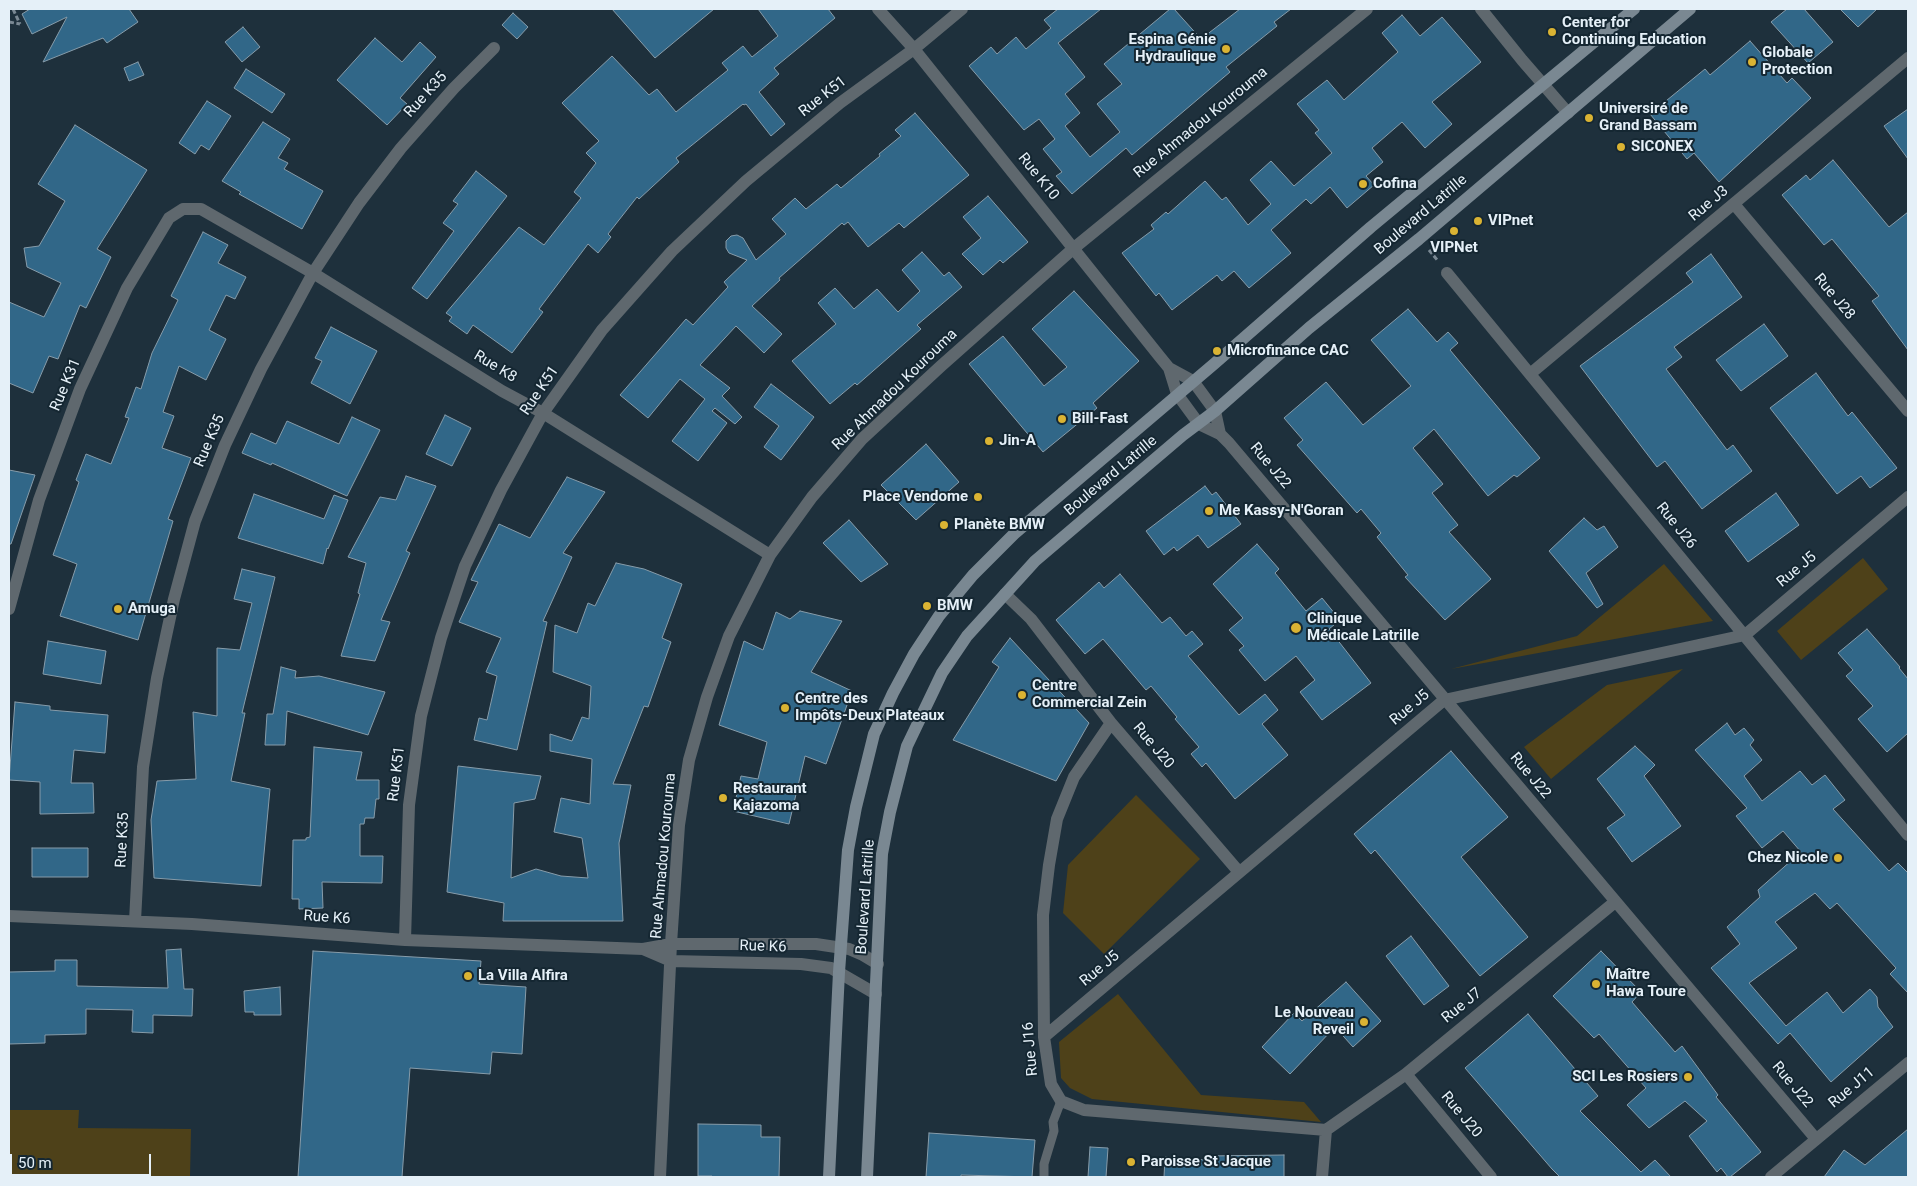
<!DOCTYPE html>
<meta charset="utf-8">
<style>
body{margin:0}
#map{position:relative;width:1917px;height:1186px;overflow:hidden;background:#1e303c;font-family:Roboto,sans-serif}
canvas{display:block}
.frame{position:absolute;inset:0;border:10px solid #e5f0f8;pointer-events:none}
.scale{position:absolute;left:10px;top:1154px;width:141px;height:22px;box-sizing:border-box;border:2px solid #e5f0f8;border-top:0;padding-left:6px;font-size:15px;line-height:18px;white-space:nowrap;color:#e5f0f8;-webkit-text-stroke:4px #152732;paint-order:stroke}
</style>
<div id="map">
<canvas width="1917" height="1186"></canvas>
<div class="frame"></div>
<div class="scale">50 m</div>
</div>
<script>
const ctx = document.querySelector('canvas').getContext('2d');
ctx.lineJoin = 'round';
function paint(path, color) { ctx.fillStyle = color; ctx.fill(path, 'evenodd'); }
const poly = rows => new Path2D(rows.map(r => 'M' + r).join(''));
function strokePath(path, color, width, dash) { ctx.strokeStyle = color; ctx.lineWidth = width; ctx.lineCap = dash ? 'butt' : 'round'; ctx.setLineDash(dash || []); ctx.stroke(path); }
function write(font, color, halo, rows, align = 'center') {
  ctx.font = font + ' Roboto,sans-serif'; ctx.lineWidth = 4; ctx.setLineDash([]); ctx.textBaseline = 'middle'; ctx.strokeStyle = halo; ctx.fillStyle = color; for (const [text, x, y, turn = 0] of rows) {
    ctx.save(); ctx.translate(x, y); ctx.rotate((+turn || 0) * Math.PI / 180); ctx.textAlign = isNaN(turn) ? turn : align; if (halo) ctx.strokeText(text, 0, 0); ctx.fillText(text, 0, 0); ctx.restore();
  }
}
const green = poly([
 [1863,558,1888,589,1801,660,1777,631],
 [1664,564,1713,621,1451,669,1577,636],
 [1683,669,1551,779,1524,747,1607,685],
 [1136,795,1200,859,1104,954,1063,913,1068,865],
 [1118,994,1201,1095,1304,1102,1321,1122,1092,1099,1070,1088,1061,1078,1059,1042],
 [9,1110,79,1110,78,1128,191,1129,190,1177,9,1177]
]);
const building = poly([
 [30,9,129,9,138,22,107,43,103,38,43,62,67,17,32,34,22,14,30,9],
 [612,9,714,9,655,58,612,9],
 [758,9,828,9,835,18,774,68,779,74,759,92,785,124,771,136,746,104,744,105,743,104,676,158,679,162,639,199,637,197,608,234,611,237,598,253,588,244,539,309,543,312,512,353,473,325,467,334,449,321,452,317,446,313,519,227,544,245,581,198,574,192,596,163,586,153,599,141,562,103,612,56,649,95,657,89,676,112,728,70,722,63,743,46,752,57,778,36,758,9],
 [1058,9,1101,9,1058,43,1085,77,1065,94,1080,113,1065,126,1090,157,1120,132,1097,104,1122,84,1104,64,1170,9,1174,9,1201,39,1240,9,1291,9,1274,22,1277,26,1226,67,1230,72,1132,155,1126,148,1072,194,1056,176,1062,172,1043,149,1055,139,1039,119,1024,130,969,66,991,47,997,54,1016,37,1026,49,1051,28,1044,20,1058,9],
 [1787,9,1804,9,1833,42,1808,63,1771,22,1787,9],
 [1840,9,1877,9,1858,27,1840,9],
 [513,13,528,27,517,39,502,25,513,13],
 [1402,15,1420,36,1442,17,1481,62,1432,102,1452,124,1425,148,1402,122,1372,148,1383,162,1366,176,1374,185,1347,208,1330,187,1311,204,1306,199,1271,230,1291,253,1249,288,1234,271,1222,281,1217,275,1172,310,1159,293,1156,296,1122,253,1154,229,1151,225,1166,212,1168,214,1205,181,1222,200,1226,197,1248,225,1271,204,1250,180,1271,161,1294,186,1332,153,1315,133,1319,130,1297,104,1327,80,1344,100,1398,52,1382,33,1402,15],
 [243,27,260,47,242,62,225,42,243,27],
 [375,38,402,62,420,42,436,57,400,98,407,104,387,125,337,80,375,38],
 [1750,41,1787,83,1792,78,1811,98,1719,182,1694,153,1687,159,1650,114,1705,69,1710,75,1750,41],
 [138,62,144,75,129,81,124,68,138,62],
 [246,69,285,94,272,113,234,88,246,69],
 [207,101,231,116,209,150,201,145,195,154,179,143,207,101],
 [1908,109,1908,159,1884,126,1908,109],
 [915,113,969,175,904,228,899,223,868,247,848,222,844,225,842,223,779,278,780,280,752,306,782,334,764,353,736,326,700,365,730,388,722,396,742,417,735,424,715,408,712,411,727,423,698,461,672,441,705,399,680,379,648,418,620,395,686,319,693,325,728,287,724,282,747,260,729,253,726,248,726,241,731,236,737,235,743,238,756,260,786,234,772,219,795,198,806,209,837,184,841,188,880,156,879,154,901,136,895,130,915,113],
 [263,122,290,139,278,158,288,163,284,169,323,191,302,229,239,194,241,192,222,181,263,122],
 [75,125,147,170,97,249,111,257,86,308,80,305,58,359,49,356,33,393,9,383,9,302,44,317,61,283,27,267,24,248,39,246,65,201,38,184,75,125],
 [1833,160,1889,227,1908,212,1908,350,1872,301,1879,296,1832,239,1824,245,1782,195,1806,175,1810,180,1833,160],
 [476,171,507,196,427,299,412,288,454,231,443,223,458,204,453,201,476,171],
 [988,196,1028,242,1003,263,1000,260,983,275,962,254,981,238,963,217,988,196],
 [203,232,228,245,218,263,246,277,235,299,226,295,209,330,226,339,206,380,179,366,163,412,174,416,162,448,191,458,168,519,173,521,138,640,60,616,77,564,53,555,79,482,76,480,86,454,111,464,129,418,125,417,136,387,141,389,152,353,178,300,171,296,203,232],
 [922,252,944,276,949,272,962,287,917,325,921,329,857,385,855,383,830,404,792,361,836,324,818,303,835,288,854,309,877,289,898,312,920,291,902,270,922,252],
 [1711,254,1742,297,1674,347,1682,357,1666,369,1727,450,1733,445,1752,471,1702,509,1665,461,1657,467,1580,366,1693,282,1686,273,1711,254],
 [1074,291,1139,361,1093,403,1097,408,1043,452,969,364,1003,336,1044,386,1067,367,1032,329,1074,291],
 [1408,309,1437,342,1448,332,1458,343,1450,350,1540,458,1517,477,1514,475,1488,496,1434,429,1413,448,1443,484,1432,493,1458,525,1449,532,1491,579,1445,620,1405,577,1408,575,1377,537,1381,533,1361,509,1357,513,1297,445,1303,440,1284,418,1326,382,1363,425,1411,386,1371,340,1408,309],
 [1764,324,1788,356,1741,391,1716,360,1764,324],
 [331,327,377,351,350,404,311,383,322,361,315,358,331,327],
 [1816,373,1848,416,1852,412,1897,468,1870,488,1861,476,1837,494,1770,408,1816,373],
 [771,384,814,417,781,460,764,447,779,426,754,407,771,384],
 [445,415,471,428,452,466,426,454,445,415],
 [352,417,380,430,347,496,272,463,271,465,242,453,251,433,276,444,287,421,339,444,352,417],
 [926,444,959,482,916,520,881,485,926,444],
 [9,470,35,475,11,544,9,544,9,470],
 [406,476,436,486,406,551,410,553,381,620,390,622,375,661,341,656,360,594,358,593,366,563,348,557,380,497,396,500,406,476],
 [567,477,605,492,563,553,572,557,543,621,547,622,517,750,474,740,479,718,487,720,497,676,486,672,501,638,459,622,478,582,471,580,499,524,530,538,567,477],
 [1205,486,1212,495,1216,492,1241,524,1208,548,1198,535,1177,551,1174,547,1164,555,1146,531,1205,486],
 [1776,493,1799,525,1748,562,1725,531,1776,493],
 [254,494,324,519,334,495,348,500,328,549,327,548,323,564,238,538,254,494],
 [1584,518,1597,530,1604,526,1618,547,1586,573,1603,604,1597,608,1549,551,1584,518],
 [849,520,888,564,861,582,823,543,849,520],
 [1257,544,1279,569,1275,573,1306,611,1322,598,1340,620,1329,629,1371,683,1322,720,1300,692,1315,680,1296,656,1265,681,1239,650,1244,646,1229,630,1243,618,1213,584,1257,544],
 [616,563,644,569,682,584,662,638,671,642,648,707,644,706,613,784,631,785,619,843,623,921,503,921,504,903,447,892,458,766,541,776,535,799,514,803,511,878,536,869,561,876,588,878,582,838,554,832,561,798,590,804,592,759,550,751,550,734,572,741,582,717,589,719,591,686,553,672,555,625,577,633,588,603,595,606,616,563],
 [242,569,275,577,242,713,245,713,231,781,270,789,261,886,154,878,151,820,157,781,196,779,193,712,217,716,217,648,240,650,252,603,234,599,242,569],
 [1120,574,1162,623,1170,617,1186,636,1192,631,1203,644,1188,656,1239,715,1265,694,1278,710,1262,724,1288,755,1235,799,1206,763,1202,767,1191,754,1199,747,1175,719,1177,717,1151,686,1146,690,1103,639,1085,654,1056,620,1099,582,1104,588,1120,574],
 [800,611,842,621,811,672,852,691,826,764,805,756,789,824,733,811,741,776,758,779,767,742,719,725,744,641,763,650,776,612,790,619,800,611],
 [1867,629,1900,667,1899,668,1908,679,1908,733,1887,752,1858,719,1873,706,1846,676,1853,670,1838,653,1867,629],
 [1010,638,1089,723,1056,781,953,740,999,667,992,662,1010,638],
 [48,641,106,651,101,684,43,674,48,641],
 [281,667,296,671,295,678,319,676,385,692,368,735,287,711,285,745,265,745,267,714,273,714,281,667],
 [15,702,50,706,50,710,108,715,105,753,74,750,71,783,93,783,94,813,40,814,40,782,9,780,15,702],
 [1727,723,1735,735,1744,728,1754,740,1750,745,1762,760,1744,776,1762,801,1800,771,1812,785,1825,775,1845,800,1833,809,1889,871,1898,863,1908,873,1908,993,1890,974,1896,968,1837,903,1830,909,1815,893,1775,922,1797,948,1749,983,1786,1026,1827,992,1843,1013,1870,989,1877,997,1878,1007,1893,1027,1831,1082,1790,1033,1778,1044,1711,968,1740,944,1727,927,1760,897,1758,890,1801,852,1783,831,1762,848,1736,816,1747,808,1695,750,1727,723],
 [1635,746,1655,765,1644,776,1681,826,1632,862,1607,828,1625,815,1597,779,1635,746],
 [314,747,362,752,356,780,379,780,379,799,376,799,374,818,365,818,364,824,360,824,360,856,383,856,382,883,322,882,323,908,299,909,299,899,292,899,293,840,306,840,306,838,310,837,314,747],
 [1451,751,1508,817,1461,857,1528,937,1480,976,1375,850,1371,854,1354,834,1451,751],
 [32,848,88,848,88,877,32,877,32,848],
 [1411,936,1449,986,1424,1005,1386,956,1411,936],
 [181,949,184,989,193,989,192,1016,153,1015,153,1033,132,1032,133,1010,86,1009,86,1034,45,1035,45,1043,9,1044,9,972,55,971,55,960,77,960,77,986,168,988,166,950,181,949],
 [313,951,481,961,479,984,526,987,522,1054,492,1052,490,1074,410,1068,402,1177,298,1177,313,951],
 [1601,951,1641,992,1632,1002,1675,1052,1682,1046,1718,1095,1716,1097,1761,1152,1730,1177,1728,1177,1721,1168,1717,1172,1689,1136,1707,1121,1685,1101,1649,1128,1627,1105,1646,1088,1599,1034,1594,1038,1553,996,1601,951],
 [1346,982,1381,1021,1353,1047,1335,1027,1290,1074,1262,1047,1294,1013,1302,1021,1346,982],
 [280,987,281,1015,254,1015,254,1012,245,1012,244,991,280,987],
 [1528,1014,1598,1096,1580,1111,1641,1172,1655,1160,1671,1177,1560,1177,1552,1169,1465,1068,1528,1014],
 [698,1124,761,1125,761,1137,780,1137,779,1177,712,1177,712,1176,698,1176,698,1124],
 [1908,1129,1908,1177,1824,1177,1844,1150,1865,1165,1908,1129],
 [929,1133,1035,1140,1032,1177,961,1175,961,1177,926,1177,929,1133],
 [1090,1147,1108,1148,1106,1177,1088,1177,1090,1147],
 [1284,1155,1284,1177,1164,1177,1165,1157,1207,1160,1207,1156,1284,1155]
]);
const path = poly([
 [13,9,20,24],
 [9,22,20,24],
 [1429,250,1438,261]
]);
const lane = poly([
 [1044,1177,1044,1164,1054,1131,1053,1122,1061,1101]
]);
const street = poly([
 [878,9,914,49,1160,357,1169,368,1177,394,1199,424,1220,434,1229,443,1816,1139],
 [1481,9,1522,60,1568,113],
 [1734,204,1908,411],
 [1447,273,1908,835],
 [1169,368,1193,381,1215,411,1220,434],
 [1530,374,1908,58],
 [1005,594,1031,619,1111,723,1239,872],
 [9,609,39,500,80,389,127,288,169,218,183,209,201,209,313,273,502,391,543,413,770,555],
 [1111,723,1074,777,1057,819,1049,865,1043,915,1044,1037,1051,1084,1061,1101,1084,1110,1326,1130],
 [9,916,192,924,405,940,643,949,671,944,816,944,849,949,863,955,878,964],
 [135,921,143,767,157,678,174,599,195,521,225,445,261,369,313,273,359,203,401,148,454,88,494,48],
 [405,940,409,805,421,716,441,638,465,566,501,490,543,413,602,330,672,251,746,181,840,103,914,49,962,9],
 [643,949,671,961,801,964,831,968,876,994],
 [1044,1037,1444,700,1745,635,1908,497],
 [1406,1074,1491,1177],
 [1326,1130,1406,1074,1615,902],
 [660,1177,671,944,679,825,689,760,707,697,729,636,770,555,812,497,862,439,941,366,1074,248,1367,9],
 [1322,1177,1326,1130],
 [1771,1177,1908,1063]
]);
const secondary = poly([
 [829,1177,839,972,848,850,856,807,874,734,893,693,914,654,939,616,973,575,1014,534,1214,364,1371,227,1634,9],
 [867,1177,882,854,890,812,907,746,942,673,967,636,1035,561,1183,435,1215,411,1309,328,1419,239,1690,9]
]);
const markers = [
 [1552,32,5,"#dab333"],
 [1226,49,5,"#dab333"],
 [1752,62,5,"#dab333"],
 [1589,118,5,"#dab333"],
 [1621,147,5,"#dab333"],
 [1363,184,5,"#dab333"],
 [1478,221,5,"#dab333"],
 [1454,231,5,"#dab333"],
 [1217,351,5,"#dab333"],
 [1062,419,5,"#dab333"],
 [989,441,5,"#dab333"],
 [978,497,5,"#dab333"],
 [1209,511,5,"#dab333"],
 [944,525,5,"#dab333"],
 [927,606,5,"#dab333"],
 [118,609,5,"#dab333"],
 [1296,628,6,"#dab333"],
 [1022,695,5,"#dab333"],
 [785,708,5,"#dab333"],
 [723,798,5,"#dab333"],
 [1838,858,5,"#dab333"],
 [468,976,5,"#dab333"],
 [1596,984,5,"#dab333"],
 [1364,1022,5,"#dab333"],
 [1688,1077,5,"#dab333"],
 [1131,1162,5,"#dab333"]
];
const poiNames = [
 ["Center for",1562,23],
 ["Continuing Education",1562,40],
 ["Espina Génie",1216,40,"right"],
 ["Hydraulique",1216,57,"right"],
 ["Globale",1762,53],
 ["Protection",1762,70],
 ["Universiré de",1599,109],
 ["Grand Bassam",1599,126],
 ["SICONEX",1631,147],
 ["Cofina",1373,184],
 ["VIPnet",1488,221],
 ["VIPNet",1454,248,"center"],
 ["Microfinance CAC",1227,351],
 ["Bill-Fast",1072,419],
 ["Jin-A",999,441],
 ["Place Vendome",968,497,"right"],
 ["Me Kassy-N'Goran",1219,511],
 ["Planète BMW",954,525],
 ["BMW",937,606],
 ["Amuga",128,609],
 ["Clinique",1307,619],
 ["Médicale Latrille",1307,636],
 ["Centre",1032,686],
 ["Commercial Zein",1032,703],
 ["Centre des",795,699],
 ["Impôts-Deux Plateaux",795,716],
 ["Restaurant",733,789],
 ["Kajazoma",733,806],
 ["Chez Nicole",1828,858,"right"],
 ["Maître",1606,975],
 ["Hawa Toure",1606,992],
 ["La Villa Alfira",478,976],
 ["Le Nouveau",1354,1013,"right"],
 ["Reveil",1354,1030,"right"],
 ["SCI Les Rosiers",1678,1077,"right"],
 ["Paroisse St Jacque",1141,1162]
];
const streetNames = [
 ["Rue K35",426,95,-48],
 ["Rue K51",823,97,-38],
 ["Rue Ahmadou Kourouma",1201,123,-39],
 ["Rue K10",1038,177,51],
 ["Rue J3",1709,204,-40],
 ["Boulevard Latrille",1421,215,-40],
 ["Rue J28",1834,297,50],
 ["Rue K8",495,367,31],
 ["Rue K31",66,385,-67],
 ["Rue Ahmadou Kourouma",895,390,-44],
 ["Rue K51",540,391,-56],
 ["Rue K35",210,441,-67],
 ["Rue J22",1270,466,50],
 ["Boulevard Latrille",1111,476,-40],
 ["Rue J26",1676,526,51],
 ["Rue J5",1797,570,-40],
 ["Rue J5",1410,708,-40],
 ["Rue J20",1153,746,50],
 ["Rue K51",397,774,-83],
 ["Rue J22",1530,776,50],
 ["Rue K35",123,840,-87],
 ["Rue Ahmadou Kourouma",664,856,-85],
 ["Boulevard Latrille",866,897,-86],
 ["Rue K6",327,918,4],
 ["Rue K6",763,947,2],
 ["Rue J5",1100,969,-40],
 ["Rue J7",1462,1006,-39],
 ["Rue J16",1031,1049,-95],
 ["Rue J22",1792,1085,50],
 ["Rue J11",1852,1088,-40],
 ["Rue J20",1461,1115,50]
];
paint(green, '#4e4119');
paint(building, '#316788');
strokePath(building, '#879caa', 1);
strokePath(path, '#7a8893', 3, [5, 2.5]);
strokePath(lane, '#5f686e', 9);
strokePath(street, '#5f686e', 12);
strokePath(secondary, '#7a8892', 12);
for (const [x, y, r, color] of markers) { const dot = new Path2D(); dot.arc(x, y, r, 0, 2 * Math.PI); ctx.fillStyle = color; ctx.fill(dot); strokePath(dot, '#152732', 2); }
write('bold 15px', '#e5f0f8', '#152732', poiNames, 'left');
write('15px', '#e5f0f8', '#152732', streetNames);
</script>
